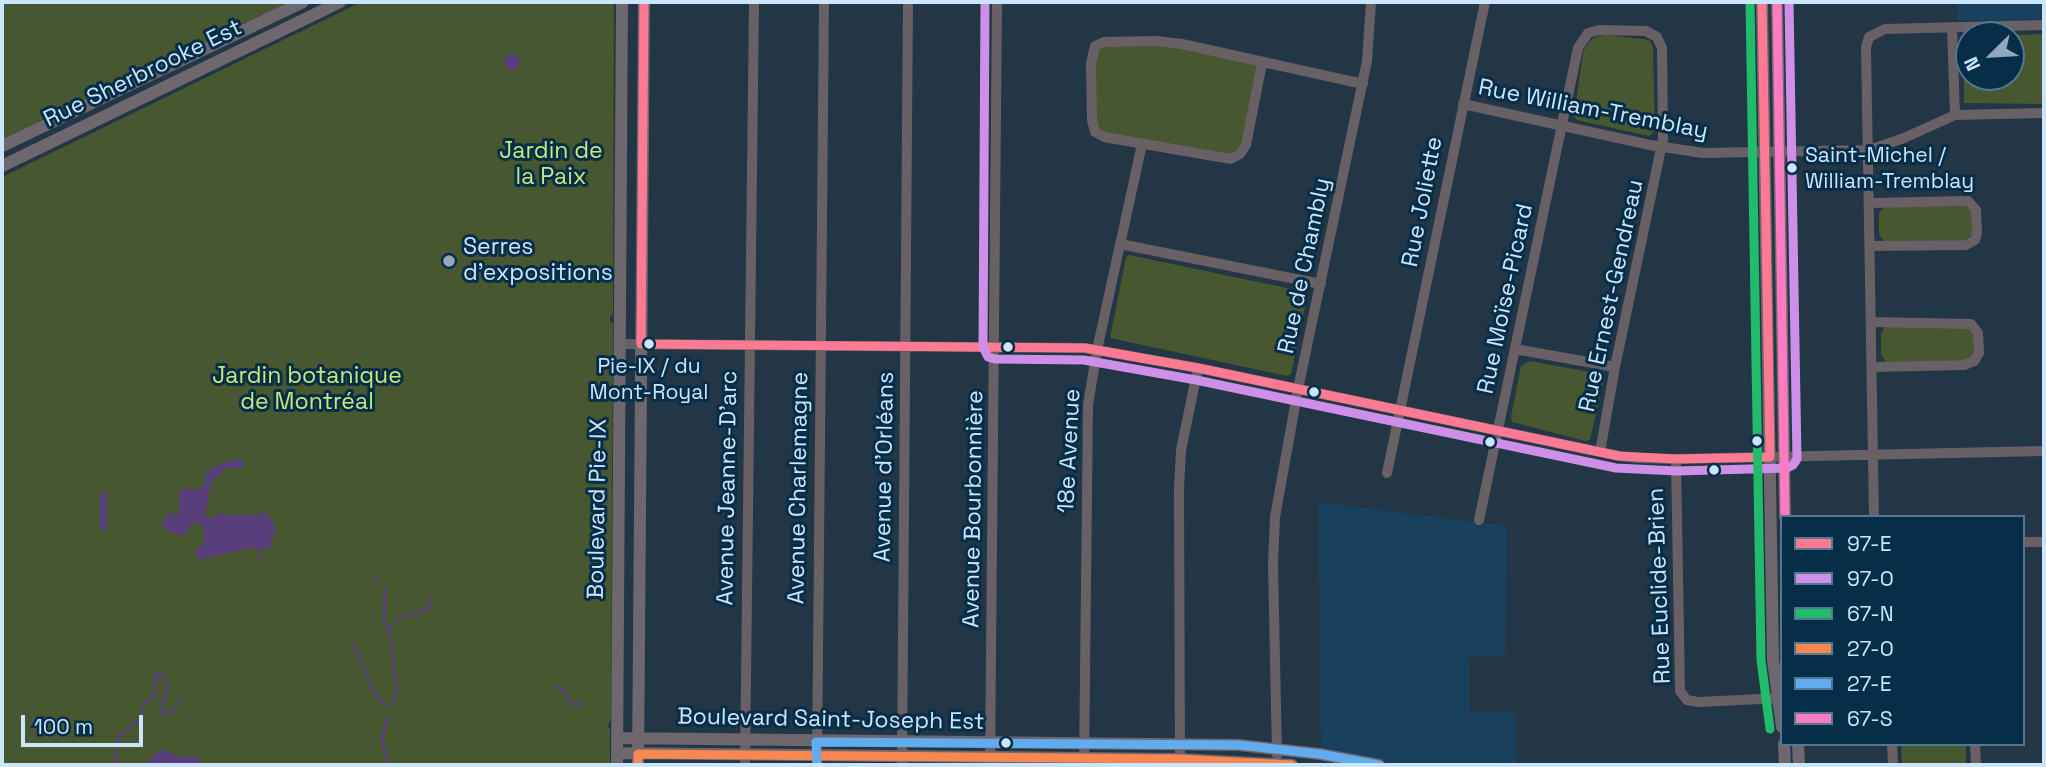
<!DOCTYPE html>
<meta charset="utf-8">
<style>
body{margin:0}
#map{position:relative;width:2046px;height:767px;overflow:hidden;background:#223645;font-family:"Space Grotesk",sans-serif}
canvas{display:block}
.frame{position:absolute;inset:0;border:4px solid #cae5fc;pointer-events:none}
.legend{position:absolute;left:1780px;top:515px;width:245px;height:231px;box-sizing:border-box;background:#072e49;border:2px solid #557791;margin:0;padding:9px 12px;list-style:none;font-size:21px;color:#cae5fc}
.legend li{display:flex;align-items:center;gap:14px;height:35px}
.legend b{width:35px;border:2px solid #557791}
.north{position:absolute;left:1955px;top:21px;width:70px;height:70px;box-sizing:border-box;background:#072e49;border:2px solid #557791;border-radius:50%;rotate:246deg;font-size:19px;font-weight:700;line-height:28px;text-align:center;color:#cae5fc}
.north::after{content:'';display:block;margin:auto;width:24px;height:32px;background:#8fa8bc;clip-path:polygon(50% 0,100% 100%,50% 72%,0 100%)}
.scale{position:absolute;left:21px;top:715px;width:122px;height:32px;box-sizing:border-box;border:4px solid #cae5fc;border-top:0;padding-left:9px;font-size:21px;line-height:24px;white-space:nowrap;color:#cae5fc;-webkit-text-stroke:5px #072e49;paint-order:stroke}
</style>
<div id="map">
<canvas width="2046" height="767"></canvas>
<div class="frame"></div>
<ul class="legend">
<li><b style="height:9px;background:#fe7a93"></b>97-E</li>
<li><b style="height:9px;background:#ce8fe9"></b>97-O</li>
<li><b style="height:9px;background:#20bc6c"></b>67-N</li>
<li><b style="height:9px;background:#f88751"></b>27-O</li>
<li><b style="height:9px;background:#60acee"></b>27-E</li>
<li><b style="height:9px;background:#fe7ac1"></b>67-S</li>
</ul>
<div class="north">N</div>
<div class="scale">100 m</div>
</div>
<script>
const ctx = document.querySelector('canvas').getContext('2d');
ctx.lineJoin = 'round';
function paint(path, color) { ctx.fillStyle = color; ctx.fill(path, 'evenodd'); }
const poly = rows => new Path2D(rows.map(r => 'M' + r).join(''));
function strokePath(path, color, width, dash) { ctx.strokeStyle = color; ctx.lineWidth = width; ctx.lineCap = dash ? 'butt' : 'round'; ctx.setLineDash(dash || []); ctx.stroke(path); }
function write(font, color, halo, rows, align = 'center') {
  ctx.font = font + ' "Space Grotesk",sans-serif'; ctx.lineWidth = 6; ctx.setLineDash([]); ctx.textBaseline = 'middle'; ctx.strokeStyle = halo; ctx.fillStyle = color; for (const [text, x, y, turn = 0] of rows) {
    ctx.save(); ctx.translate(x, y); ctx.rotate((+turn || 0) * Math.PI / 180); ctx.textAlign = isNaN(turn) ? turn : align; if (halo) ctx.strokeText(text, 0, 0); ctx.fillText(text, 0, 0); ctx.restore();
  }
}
const built = poly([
 [1957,2,2044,2,2044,19,1957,21],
 [1318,502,1507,526,1505,656,1469,657,1469,713,1516,713,1516,765,1398,765,1321,750]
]);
const green = poly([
 [2,2,289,2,2,139],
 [361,2,614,2,613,314,610,318,610,322,613,323,611,719,607,727,610,728,610,765,2,765,2,177],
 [2044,34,2044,104,1964,103,1964,38,1969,37,1969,77,2011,77,2011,35],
 [1606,35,1643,39,1649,40,1653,46,1655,131,1649,136,1577,120,1574,116,1583,52,1588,43,1595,37],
 [1156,41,1262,63,1246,145,1231,159,1095,132,1095,46],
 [1964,206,1970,209,1973,214,1973,234,1965,240,1884,241,1879,234,1879,213,1884,207],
 [1129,255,1306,292,1307,297,1291,374,1287,376,1110,338,1126,257],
 [1885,327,1967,327,1974,335,1974,353,1967,360,1886,362,1881,355,1881,333],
 [1530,361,1600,374,1603,383,1590,440,1585,441,1512,422,1511,417,1521,366],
 [1901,744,1966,744,1966,765,1902,765]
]);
const water = poly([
 '504 62a8 8 0 1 1 16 0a8 8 0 1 1-16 0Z',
 [239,458,244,461,244,467,224,469,210,485,205,516,211,520,219,513,225,515,249,515,251,511,252,516,256,517,261,512,264,512,274,523,276,536,271,537,270,540,273,545,268,549,249,548,199,560,195,552,205,541,202,524,193,523,184,536,167,531,162,523,170,511,172,515,179,515,179,492,186,488,194,490,201,488,205,484,205,475,213,467],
 [100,492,107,492,107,530,100,530],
 [162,749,180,758,188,756,196,757,203,765,144,765]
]);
const stream = poly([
 [260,549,260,560],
 [372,580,379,580],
 [385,587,384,622,387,629,389,629,400,617,425,611,429,608,429,597],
 [389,629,397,686,395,698,389,705],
 [353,645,377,698,385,706],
 [555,686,564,690,571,704,583,704],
 [387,718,382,742,389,765],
 [121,765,117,762,115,753,116,744,120,735,143,716,143,705,154,696,156,673,162,675,168,684,162,707,163,714,172,712,181,698]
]);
const minor = poly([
 [1952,27,1955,115],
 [1262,63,1246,145,1240,154,1231,159,1104,137,1095,132,1092,120,1091,63,1095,46,1104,42,1156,41,1182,44,1363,84],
 [1463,104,1650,145,1703,153,1869,150,1904,138,1955,115,2044,113],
 [1870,203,1968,201,1976,210,1977,233,1975,240,1966,245,1871,246],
 [1120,244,1321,284],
 [1871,322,1971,324,1978,333,1979,353,1974,361,1964,365,1872,367],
 [621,344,1085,348,1198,368,1619,456,1638,458,1676,459,2044,451],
 [1515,349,1615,367],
 [1676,459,1680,691,1687,700,1698,702,1782,698],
 [1387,473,1485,2],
 [1874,517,1866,47,1869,37,1885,29,2044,25],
 [1479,520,1578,48,1588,33,1599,30,1646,31,1657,37,1662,48,1663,139,1615,367,1600,452],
 [2023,542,2044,542],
 [1892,744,1893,765],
 [1975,744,1976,765],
 [1277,755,1273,564,1275,517,1298,389,1367,61,1371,2],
 [745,765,754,2],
 [817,765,824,2],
 [902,765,908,2],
 [990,765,997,2],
 [1084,765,1088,405,1097,350,1142,144],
 [1180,765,1179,489,1181,450,1198,368]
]);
const major = poly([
 [1762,2,1773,660,1782,727],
 [1777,2,1785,517],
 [2,146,303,2],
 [2,166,340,2],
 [617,738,1239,745,1320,754,1379,765],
 [1784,744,1785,765],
 [1798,744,1799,765],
 [617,753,1179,759,1292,765],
 [617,765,622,2],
 [638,765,644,2]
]);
const bus1 = poly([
 [644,2,641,344,1085,348,1198,368,1619,456,1676,459,1770,457,1762,2]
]);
const bus2 = poly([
 [985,2,983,347,988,357,995,359,1084,360,1196,380,1616,468,1676,471,1787,468,1793,465,1797,459,1789,2]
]);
const bus3 = poly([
 [1750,2,1761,660,1770,729]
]);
const bus4 = poly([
 [638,765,638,754,1179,759,1292,765]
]);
const bus5 = poly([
 [817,765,816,742,1239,745,1320,754,1379,765]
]);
const bus6 = poly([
 [1777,2,1785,517]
]);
const markers = [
 [1792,168,6,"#cae5fc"],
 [449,261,7,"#8fa8bc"],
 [649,344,6,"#cae5fc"],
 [1008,347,6,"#cae5fc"],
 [1314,392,6,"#cae5fc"],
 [1757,441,6,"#cae5fc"],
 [1490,442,6,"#cae5fc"],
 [1714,470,6,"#cae5fc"],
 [1006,743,6,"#cae5fc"]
];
const busNames = [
 ["Saint-Michel /",1805,156],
 ["William-Tremblay",1805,182],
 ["Pie-IX / du",649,367,"center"],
 ["Mont-Royal",649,393,"center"]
];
const streetNames = [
 ["Rue Sherbrooke Est",143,74,-26],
 ["Rue William-Tremblay",1593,110,11],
 ["Rue Joliette",1423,202,-79],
 ["Rue de Chambly",1305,266,-78],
 ["Rue Ernest-Gendreau",1612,296,-78],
 ["Rue Moïse-Picard",1506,299,-78],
 ["18e Avenue",1070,451,-87],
 ["Avenue d'Orléans",885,467,-89],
 ["Avenue Jeanne-D'arc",728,488,-89],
 ["Avenue Charlemagne",799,488,-89],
 ["Boulevard Pie-IX",598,509,-89],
 ["Avenue Bourbonnière",974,509,-89],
 ["Rue Euclide-Brien",1660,586,-92],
 ["Boulevard Saint-Joseph Est",831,720,1]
];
const parkNames = [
 ["Jardin de",551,152],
 ["la Paix",551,178],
 ["Jardin botanique",307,377],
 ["de Montréal",307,403]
];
const poiNames = [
 ["Serres",463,248],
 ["d'expositions",463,274]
];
paint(built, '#19405c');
paint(green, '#47572f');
paint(water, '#583d7c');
strokePath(stream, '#583d7c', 2.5);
strokePath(minor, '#686064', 10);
strokePath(major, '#6e676e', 12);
strokePath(bus1, '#fe7a93', 9);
strokePath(bus2, '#ce8fe9', 9);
strokePath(bus3, '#20bc6c', 9);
strokePath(bus4, '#f88751', 9);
strokePath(bus5, '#60acee', 9);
strokePath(bus6, '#fe7ac1', 9);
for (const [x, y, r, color] of markers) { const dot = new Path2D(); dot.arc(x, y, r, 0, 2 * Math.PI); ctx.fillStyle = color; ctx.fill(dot); strokePath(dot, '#072e49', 2.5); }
write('21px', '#cae5fc', '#072e49', busNames, 'left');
write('23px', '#cae5fc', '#072e49', streetNames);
write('23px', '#c7e97c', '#072e49', parkNames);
write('23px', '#cae5fc', '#072e49', poiNames, 'left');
</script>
